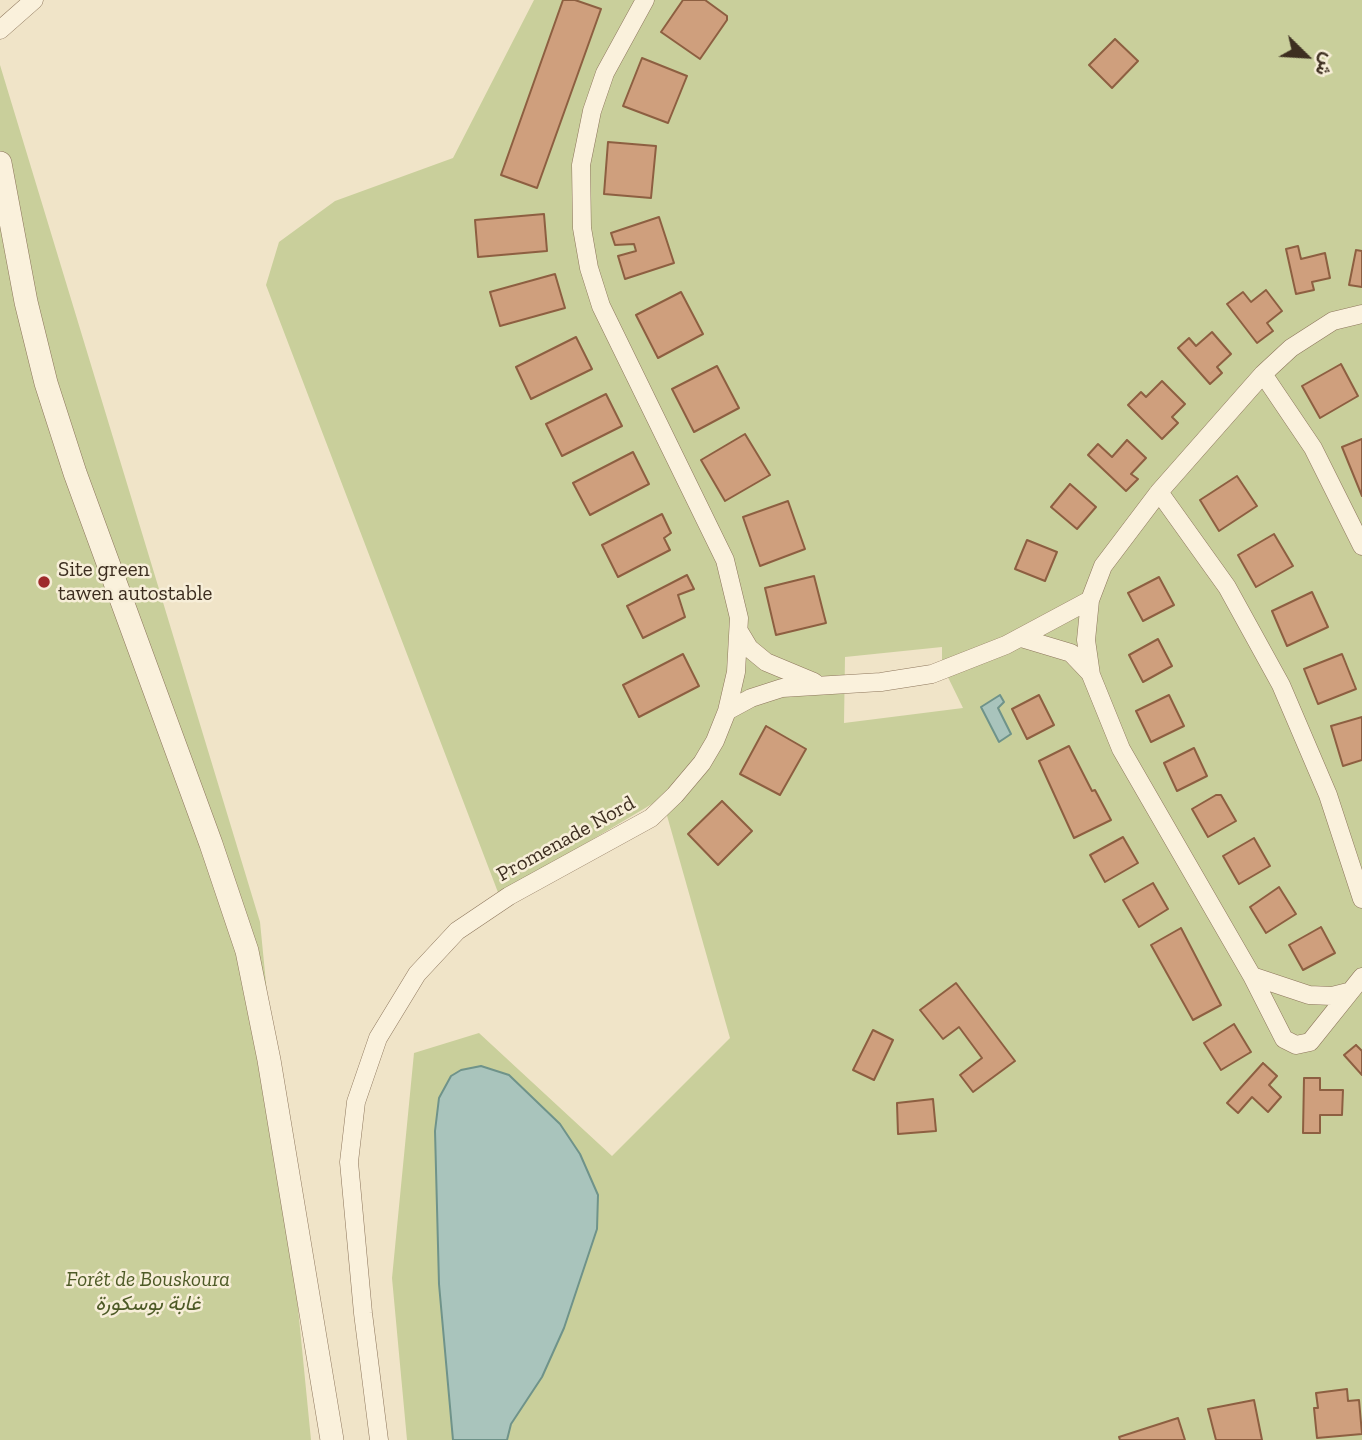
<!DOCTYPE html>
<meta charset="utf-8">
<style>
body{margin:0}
#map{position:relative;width:1362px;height:1440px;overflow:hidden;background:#f0e4c8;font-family:"Zilla Slab",Vazirmatn,serif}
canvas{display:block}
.north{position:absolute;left:1271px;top:21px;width:70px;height:70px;-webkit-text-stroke:5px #f7eed8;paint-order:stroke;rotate:114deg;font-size:19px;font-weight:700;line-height:28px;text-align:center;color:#3d2e20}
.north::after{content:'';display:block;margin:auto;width:24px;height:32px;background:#3d2e20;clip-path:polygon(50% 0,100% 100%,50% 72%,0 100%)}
</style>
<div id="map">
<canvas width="1362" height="1440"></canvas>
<div class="north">ش</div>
</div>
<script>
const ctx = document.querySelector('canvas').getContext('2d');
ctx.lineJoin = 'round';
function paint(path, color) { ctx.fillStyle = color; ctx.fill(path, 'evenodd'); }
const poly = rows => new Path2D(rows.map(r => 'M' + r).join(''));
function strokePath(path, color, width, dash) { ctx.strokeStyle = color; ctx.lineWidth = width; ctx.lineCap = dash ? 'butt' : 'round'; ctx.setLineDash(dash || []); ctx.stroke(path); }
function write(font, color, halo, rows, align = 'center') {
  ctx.font = font + ' "Zilla Slab",Vazirmatn,serif'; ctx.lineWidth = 5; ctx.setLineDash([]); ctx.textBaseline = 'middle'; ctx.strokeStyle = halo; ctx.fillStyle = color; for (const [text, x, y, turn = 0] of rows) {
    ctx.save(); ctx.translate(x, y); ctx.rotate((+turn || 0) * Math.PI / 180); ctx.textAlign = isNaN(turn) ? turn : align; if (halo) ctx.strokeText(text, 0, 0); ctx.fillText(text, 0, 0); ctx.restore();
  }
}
const green = poly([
 [534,0,1362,0,1362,1440,407,1440,392,1278,414,1053,479,1033,612,1156,730,1038,662,798,499,895,266,285,279,242,335,201,453,158],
 [942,647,942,665,963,708,844,723,845,657],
 [0,65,260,922,311,1440,0,1440]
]);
const water = poly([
 [1000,695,1004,702,998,708,1011,734,999,742,981,707,1000,695],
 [481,1066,509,1075,560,1124,580,1154,598,1195,597,1229,564,1328,542,1377,511,1424,507,1440,453,1440,439,1284,435,1131,439,1098,451,1076,461,1070,481,1066]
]);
const building = poly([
 [563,0,575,0,601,9,537,188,501,175,563,0],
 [683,0,705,0,727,16,727,20,700,59,661,32,683,0],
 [1115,39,1138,61,1112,88,1089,65,1115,39],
 [642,58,687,76,668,123,623,106,642,58],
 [608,142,656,146,651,198,604,194,608,142],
 [544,214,547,251,478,257,475,220,544,214],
 [659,217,674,263,625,279,618,256,636,251,634,244,615,245,611,233,659,217],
 [1298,246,1301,259,1325,253,1330,278,1312,282,1314,290,1296,294,1286,249,1298,246],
 [1356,250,1362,251,1362,287,1349,285,1356,250],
 [555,274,565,308,500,326,490,292,555,274],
 [1266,290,1282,311,1267,323,1273,331,1257,343,1227,304,1243,292,1251,302,1266,290],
 [681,292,703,334,658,358,636,315,681,292],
 [1212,332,1231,354,1217,367,1222,373,1210,384,1178,348,1189,338,1196,346,1212,332],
 [576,337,592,369,531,399,516,367,576,337],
 [1341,364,1358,396,1320,418,1302,386,1341,364],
 [717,366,739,408,694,432,672,389,717,366],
 [1162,381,1185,404,1172,417,1178,423,1162,439,1128,405,1141,392,1146,397,1162,381],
 [606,394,622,426,562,456,546,424,606,394],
 [745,434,770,475,725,501,701,460,745,434],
 [1362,439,1362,496,1342,447,1362,439],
 [1127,440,1146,458,1131,474,1138,479,1126,491,1088,455,1098,444,1112,457,1127,440],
 [633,452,649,484,590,515,573,483,633,452],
 [1237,476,1257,506,1219,531,1200,500,1237,476],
 [1070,484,1096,507,1077,529,1051,507,1070,484],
 [788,501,805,549,760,566,743,517,788,501],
 [662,514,671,533,664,538,670,550,618,577,602,545,662,514],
 [1274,534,1293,566,1256,587,1238,555,1274,534],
 [1027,540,1057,552,1045,581,1015,569,1027,540],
 [687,575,694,589,678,595,685,617,643,638,627,606,687,575],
 [814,576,826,623,776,635,765,588,814,576],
 [1159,577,1174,605,1143,621,1128,593,1159,577],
 [1312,592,1328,627,1287,646,1272,611,1312,592],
 [1158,639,1172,666,1143,682,1129,655,1158,639],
 [683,654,699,686,639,717,623,685,683,654],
 [1342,654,1356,689,1318,704,1304,669,1342,654],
 [1039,695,1054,725,1027,739,1012,709,1039,695],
 [1169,695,1184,726,1151,742,1136,711,1169,695],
 [1362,717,1362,760,1343,766,1331,726,1362,717],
 [766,726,806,749,780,795,740,774,766,726],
 [1069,746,1092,791,1095,790,1111,820,1074,838,1039,761,1069,746],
 [1194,748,1207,776,1177,791,1164,763,1194,748],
 [1216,795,1221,795,1236,821,1208,837,1192,809,1216,795],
 [722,801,752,831,718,865,688,834,722,801],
 [1123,837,1138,863,1105,882,1090,855,1123,837],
 [1254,838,1270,866,1239,884,1223,856,1254,838],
 [1153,883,1168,909,1139,927,1123,900,1153,883],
 [1279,887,1296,914,1266,933,1250,907,1279,887],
 [1321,927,1335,953,1303,970,1289,945,1321,927],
 [1181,928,1221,1005,1193,1020,1151,945,1181,928],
 [956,983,1015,1061,973,1092,960,1075,982,1058,959,1027,943,1039,920,1010,956,983],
 [1234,1024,1251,1052,1221,1070,1204,1043,1234,1024],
 [873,1030,893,1040,874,1080,853,1070,873,1030],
 [1356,1045,1362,1051,1362,1075,1344,1055,1356,1045],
 [1263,1063,1277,1076,1269,1085,1281,1097,1268,1112,1252,1097,1238,1113,1227,1103,1263,1063],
 [1304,1078,1320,1078,1320,1090,1343,1090,1342,1115,1320,1115,1320,1133,1303,1133,1304,1078],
 [933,1099,936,1131,898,1134,897,1103,933,1099],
 [1347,1389,1348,1401,1359,1400,1362,1434,1317,1438,1314,1408,1318,1408,1316,1393,1347,1389],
 [1254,1400,1262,1440,1216,1440,1208,1409,1254,1400],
 [1178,1418,1185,1440,1120,1440,1119,1437,1178,1418]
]);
const minor = poly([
 [0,30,34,0],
 [1362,314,1333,321,1291,348,1263,374,1159,492,1103,566,1090,600,1086,640,1091,675,1121,749,1252,976,1284,1039,1296,1045,1310,1042,1362,977],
 [1263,374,1313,448,1362,546],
 [1159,492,1227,587,1281,685,1328,795,1362,899],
 [740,633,749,648,766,662,814,682],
 [1021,638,1071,653,1090,673],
 [727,711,751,698,782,688,881,682,932,674,1006,645,1090,600],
 [1252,976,1309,995,1332,996,1348,992],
 [379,1440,363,1313,349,1162,356,1102,378,1038,417,974,457,931,509,896,651,818,675,795,702,763,715,741,727,711,736,672,739,618,725,560,601,306,589,268,582,228,581,165,592,111,605,73,645,0]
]);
const tertiary = poly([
 [0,163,26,302,46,383,75,473,211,844,247,951,269,1060,332,1440]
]);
const markers = [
 [44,582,7,"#9e2a2b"]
];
const poiNames = [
 ["Site green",58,570],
 ["tawen autostable",58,594]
];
const streetNames = [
 ["Promenade Nord",566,839,-29]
];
const parkNames = [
 ["Forêt de Bouskoura",148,1280],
 ["غابة بوسكورة",148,1304]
];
paint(green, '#c9cf9b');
paint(water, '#a9c4bc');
strokePath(water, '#6f938a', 2);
paint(building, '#cf9f7d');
strokePath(building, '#8d5f41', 2);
strokePath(minor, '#8d765c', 19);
strokePath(tertiary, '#8d765c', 24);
strokePath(minor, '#faf1dc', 18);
strokePath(tertiary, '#faf1dc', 23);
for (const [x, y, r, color] of markers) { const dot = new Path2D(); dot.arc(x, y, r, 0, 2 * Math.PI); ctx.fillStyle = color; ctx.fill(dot); strokePath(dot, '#f7eed8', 2.5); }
write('21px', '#3d2e20', '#f7eed8', poiNames, 'left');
write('21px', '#3d2e20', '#f7eed8', streetNames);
write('italic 21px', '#4d5a26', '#f7eed8', parkNames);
</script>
